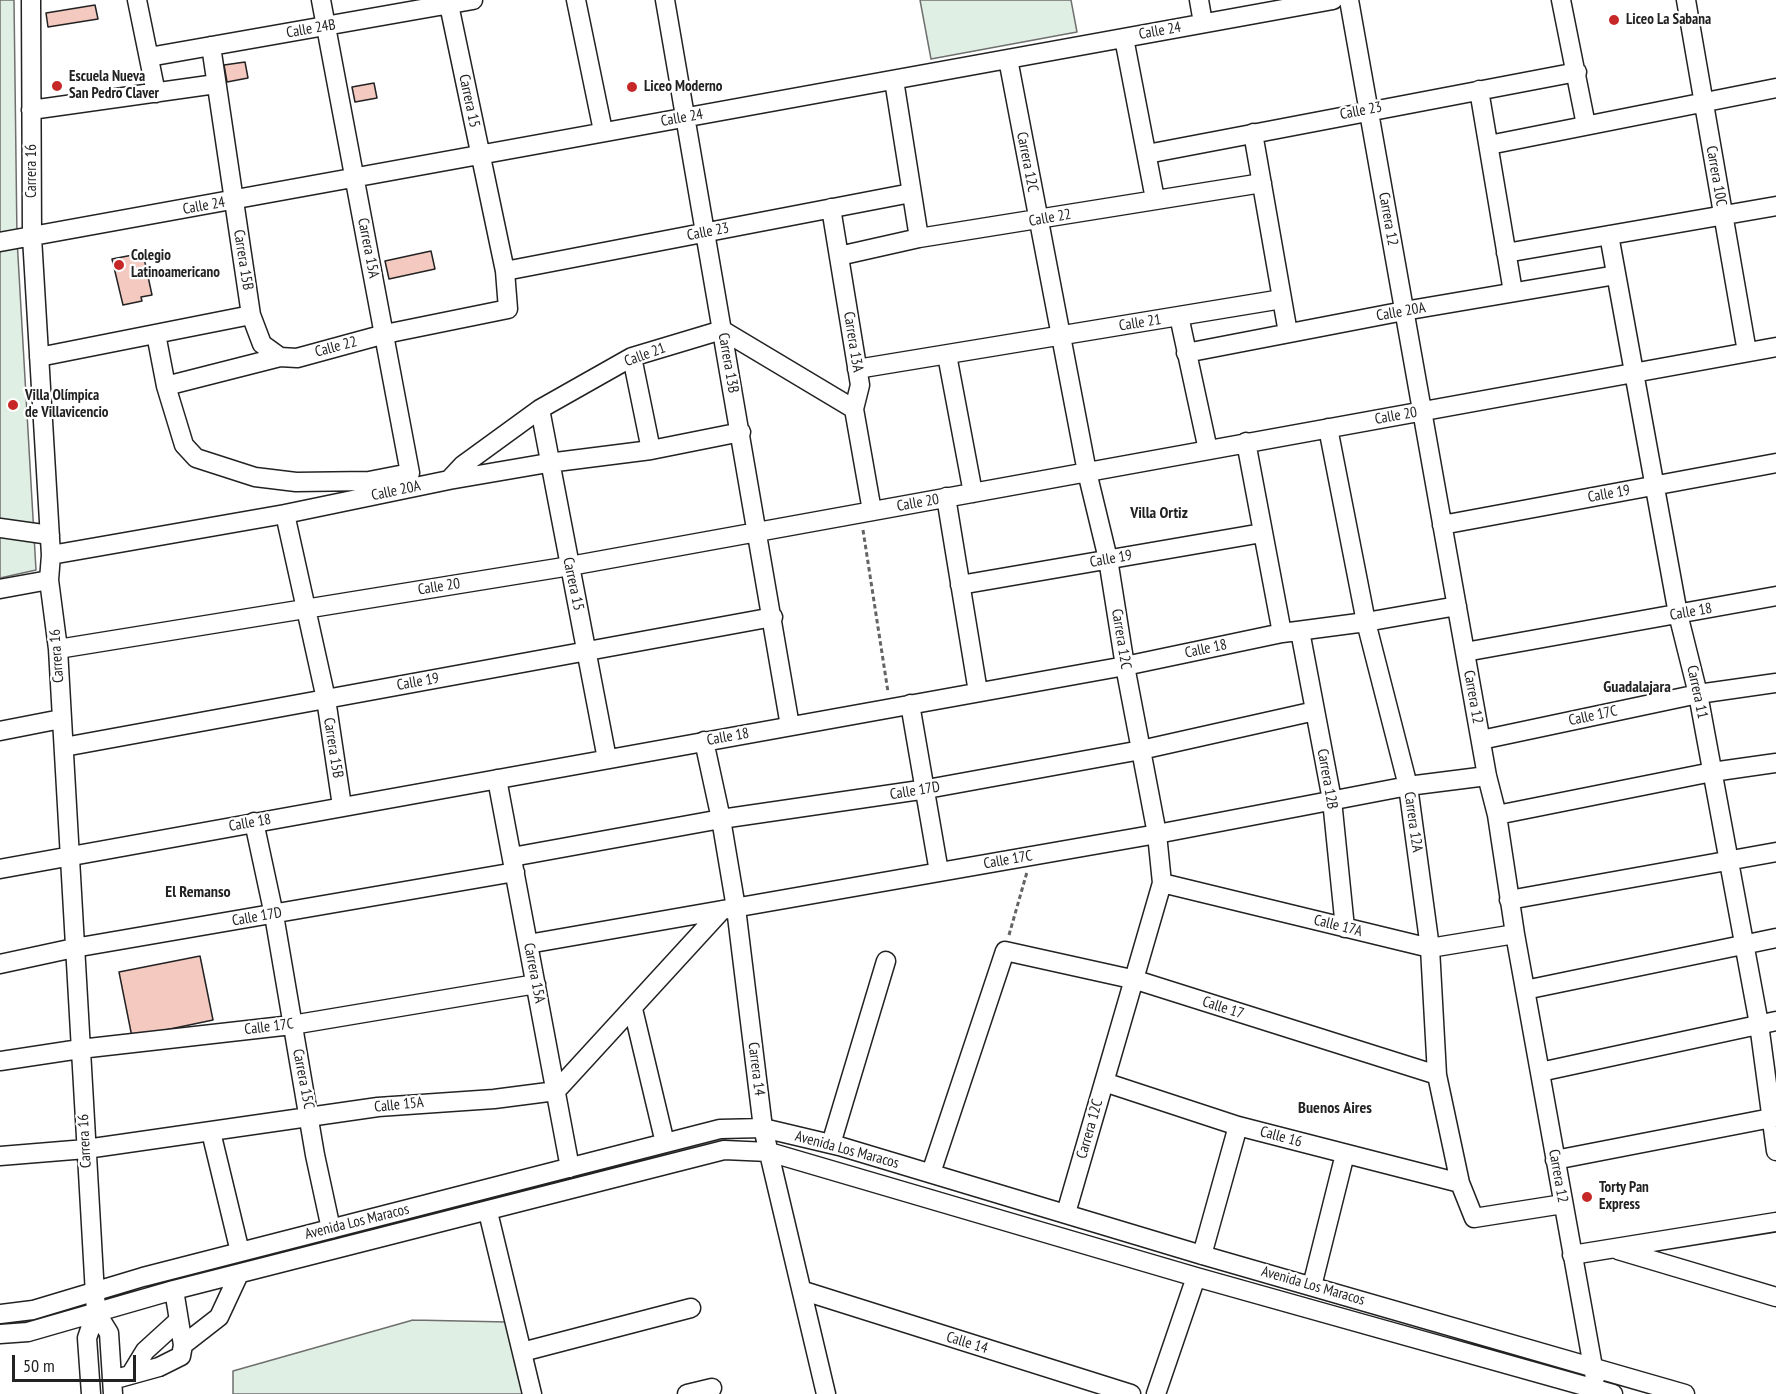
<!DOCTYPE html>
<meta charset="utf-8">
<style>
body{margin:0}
#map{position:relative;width:1776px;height:1394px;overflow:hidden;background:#fff;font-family:"PT Sans Narrow",sans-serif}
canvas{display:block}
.scale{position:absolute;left:12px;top:1355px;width:124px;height:27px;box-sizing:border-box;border:3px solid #222;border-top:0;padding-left:8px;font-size:18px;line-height:21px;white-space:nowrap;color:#222;-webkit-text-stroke:4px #fff;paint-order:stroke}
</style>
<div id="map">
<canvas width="1776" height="1394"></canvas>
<div class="scale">50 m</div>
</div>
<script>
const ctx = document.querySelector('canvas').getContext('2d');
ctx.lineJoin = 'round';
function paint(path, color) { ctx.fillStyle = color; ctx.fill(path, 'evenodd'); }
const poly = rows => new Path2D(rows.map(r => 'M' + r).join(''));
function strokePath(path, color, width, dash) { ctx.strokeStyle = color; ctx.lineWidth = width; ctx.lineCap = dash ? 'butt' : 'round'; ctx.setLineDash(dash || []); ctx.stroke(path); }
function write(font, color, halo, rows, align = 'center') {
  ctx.font = font + ' "PT Sans Narrow",sans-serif'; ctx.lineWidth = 4.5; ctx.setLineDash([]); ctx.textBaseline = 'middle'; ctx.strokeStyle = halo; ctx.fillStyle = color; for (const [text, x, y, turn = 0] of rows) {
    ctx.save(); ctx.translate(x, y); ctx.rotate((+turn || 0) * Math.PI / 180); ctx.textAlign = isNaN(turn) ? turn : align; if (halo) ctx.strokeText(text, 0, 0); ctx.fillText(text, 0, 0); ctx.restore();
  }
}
const green = poly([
 [0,0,14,0,17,239,36,570,0,578,0,0],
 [920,0,1071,0,1077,32,931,59,920,0],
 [413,1320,507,1322,524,1394,233,1394,233,1371,413,1320]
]);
const building = poly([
 [95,5,98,19,48,27,46,13,95,5],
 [245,62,248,78,227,82,224,65,245,62],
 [374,83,377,98,355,102,352,87,374,83],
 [431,251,435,269,389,279,385,261,431,251],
 [143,253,152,295,141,297,142,301,123,305,112,259,143,253],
 [200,956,213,1020,132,1037,119,972,200,956]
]);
const path = poly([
 [863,530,888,692],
 [1009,935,1027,872]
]);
const minor = poly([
 [31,0,32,237,51,555,49,580,58,649,96,1312,87,1338,91,1394],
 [137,0,156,93],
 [321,0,410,473],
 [576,0,603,131],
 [665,0,790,726],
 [1199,0,1203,23],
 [1349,0,1487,776,1497,815,1515,934,1595,1378],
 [1561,0,1586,125],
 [1686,0,1747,352],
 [1124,38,1155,199],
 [211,46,251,315,262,344,280,357],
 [149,57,473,0],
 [1008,59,1087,472,1108,559,1125,666,1157,834,1162,883,1066,1213],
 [894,80,919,238],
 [1479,90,1513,292],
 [31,110,216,84],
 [1253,133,1288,333],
 [1489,145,1776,88],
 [1147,154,1577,72],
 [831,208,860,385,854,409,872,511],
 [1609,235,1678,614,1698,694,1759,1024,1776,1151],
 [0,242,1333,0],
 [1506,253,1776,206],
 [839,256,919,238,1262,183],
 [505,271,911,193],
 [1179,316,1208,450],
 [156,334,166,386,184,445,196,458,255,477,296,482,369,481,410,473],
 [1186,353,1404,311,1616,275],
 [947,355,973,493],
 [39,357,251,315],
 [632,357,651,450],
 [857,369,1282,299],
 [166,386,280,357,297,358,385,334,508,309,505,271,448,0],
 [540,409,607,759],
 [1328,428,1366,622,1408,786,1430,948,1437,1075,1460,1183,1474,1218,1563,1204],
 [1246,442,1282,633],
 [449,480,463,465,540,409,632,357,722,330,854,409],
 [946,497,978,692],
 [285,514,326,699,342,806],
 [1442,525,1776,463],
 [0,528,50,535],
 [51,555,285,514,449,480,548,463,651,450,741,432],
 [960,585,1262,533],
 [0,589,49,580],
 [1300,631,1332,800,1345,928],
 [58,649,570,566,1776,347],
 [1465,652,1776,596],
 [910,704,939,872],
 [0,731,61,719],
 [1481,740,1698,694,1776,683],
 [704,741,721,819,736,908,763,1128,826,1394],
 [64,747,773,617],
 [497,779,570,1168],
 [1497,815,1712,772,1776,763],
 [254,822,274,915,315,1155,331,1229],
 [512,857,721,819,927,789,1141,750,1315,711],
 [0,869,1125,666,1282,633,1366,622,1457,606],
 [1162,883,1430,948,1515,934],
 [1509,900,1776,852],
 [528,944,1157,834,1408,786,1487,776],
 [0,964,74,948,515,872],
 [1525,990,1776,938],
 [633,1009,665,1143],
 [0,1061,80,1049,292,1025,536,984],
 [1540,1072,1776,1021],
 [1104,1082,1238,1126,1460,1183],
 [211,1132,240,1252],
 [831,1144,886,961],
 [0,1156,86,1149,378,1107,494,1099,556,1091,722,910],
 [1555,1160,1776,1117],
 [931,1173,1005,951,1136,980,1437,1075],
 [488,1212,532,1394],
 [1618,1250,1776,1297],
 [1202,1255,1238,1126],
 [1572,1255,1776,1222],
 [1312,1286,1345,1154],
 [804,1291,1131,1394],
 [96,1312,109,1333,113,1394],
 [0,1314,33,1310,143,1277,720,1129,763,1128,839,1146,1202,1255,1685,1394],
 [0,1334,28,1332,174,1290,724,1150,769,1152,1196,1277,1613,1394],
 [183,1345,219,1317,239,1274],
 [522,1352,691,1308],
 [131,1374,145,1351,179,1320],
 [112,1380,159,1367,181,1356,183,1345,174,1290],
 [687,1394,712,1388],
 [1156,1394,1196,1277]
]);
const markers = [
 [1614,20,6,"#c62828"],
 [57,86,6,"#c62828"],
 [632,87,6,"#c62828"],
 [119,265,6,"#c62828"],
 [13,405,6,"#c62828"],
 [1587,1197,6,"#c62828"]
];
const poiNames = [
 ["Liceo La Sabana",1626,20],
 ["Escuela Nueva",69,77],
 ["San Pedro Claver",69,94],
 ["Liceo Moderno",644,87],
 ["Colegio",131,256],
 ["Latinoamericano",131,273],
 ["Villa Olímpica",25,396],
 ["de Villavicencio",25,413],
 ["Torty Pan",1599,1188],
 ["Express",1599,1205]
];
const streetNames = [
 ["Calle 24B",311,29,-10],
 ["Calle 24",1160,31,-10],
 ["Carrera 15",469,101,78],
 ["Calle 23",1361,111,-11],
 ["Calle 24",682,118,-10],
 ["Carrera 12C",1027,162,79],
 ["Carrera 16",32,171,-90],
 ["Carrera 10C",1716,176,80],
 ["Calle 24",204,206,-10],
 ["Calle 22",1050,218,-10],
 ["Carrera 12",1388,219,80],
 ["Calle 23",708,232,-11],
 ["Carrera 15A",368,248,79],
 ["Carrera 15B",243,260,81],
 ["Calle 20A",1401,312,-10],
 ["Calle 21",1140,323,-9],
 ["Carrera 13A",853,342,81],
 ["Calle 22",336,347,-15],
 ["Calle 21",645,355,-20],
 ["Carrera 13B",728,363,80],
 ["Calle 20",1396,416,-10],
 ["Calle 20A",396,491,-12],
 ["Calle 19",1609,494,-10],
 ["Calle 20",918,503,-10],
 ["Calle 19",1111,559,-10],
 ["Carrera 15",573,584,78],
 ["Calle 20",439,587,-9],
 ["Calle 18",1691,612,-10],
 ["Carrera 12C",1121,639,81],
 ["Calle 18",1206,649,-12],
 ["Carrera 16",57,656,-94],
 ["Calle 19",418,682,-10],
 ["Carrera 11",1697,692,78],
 ["Carrera 12",1473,697,80],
 ["Calle 17C",1593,716,-12],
 ["Calle 18",728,737,-10],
 ["Carrera 15B",333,748,81],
 ["Carrera 12B",1327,779,80],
 ["Calle 17D",915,791,-9],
 ["Carrera 12A",1413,822,82],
 ["Calle 18",250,823,-10],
 ["Calle 17C",1008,860,-10],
 ["Calle 17D",257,917,-10],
 ["Calle 17A",1338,926,14],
 ["Carrera 15A",534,973,79],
 ["Calle 17",1223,1008,18],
 ["Calle 17C",269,1027,-7],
 ["Carrera 14",756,1069,83],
 ["Carrera 15C",303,1079,79],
 ["Calle 15A",399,1105,-6],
 ["Carrera 12C",1090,1129,-74],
 ["Calle 16",1281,1137,15],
 ["Carrera 16",85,1141,-93],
 ["Avenida Los Maracos",847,1150,15],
 ["Carrera 12",1558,1176,80],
 ["Avenida Los Maracos",357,1222,-14],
 ["Avenida Los Maracos",1313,1286,16],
 ["Calle 14",967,1343,17]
];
const neighbourhoodNames = [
 ["Villa Ortiz",1159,513],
 ["Guadalajara",1637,687],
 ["El Remanso",198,892],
 ["Buenos Aires",1335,1108]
];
paint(green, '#e0efe3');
strokePath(green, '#6f6f6f', 1.5);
paint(building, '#f3c9c0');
strokePath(building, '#222', 1.5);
strokePath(minor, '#222', 21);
strokePath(path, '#646464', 3, [4.5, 3]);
strokePath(minor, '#fff', 18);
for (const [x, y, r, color] of markers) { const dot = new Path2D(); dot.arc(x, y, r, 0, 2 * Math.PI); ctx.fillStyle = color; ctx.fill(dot); strokePath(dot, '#fff', 2); }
write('bold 15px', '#222', '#fff', poiNames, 'left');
write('15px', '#222', '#fff', streetNames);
write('bold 16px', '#222', '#fff', neighbourhoodNames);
</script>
